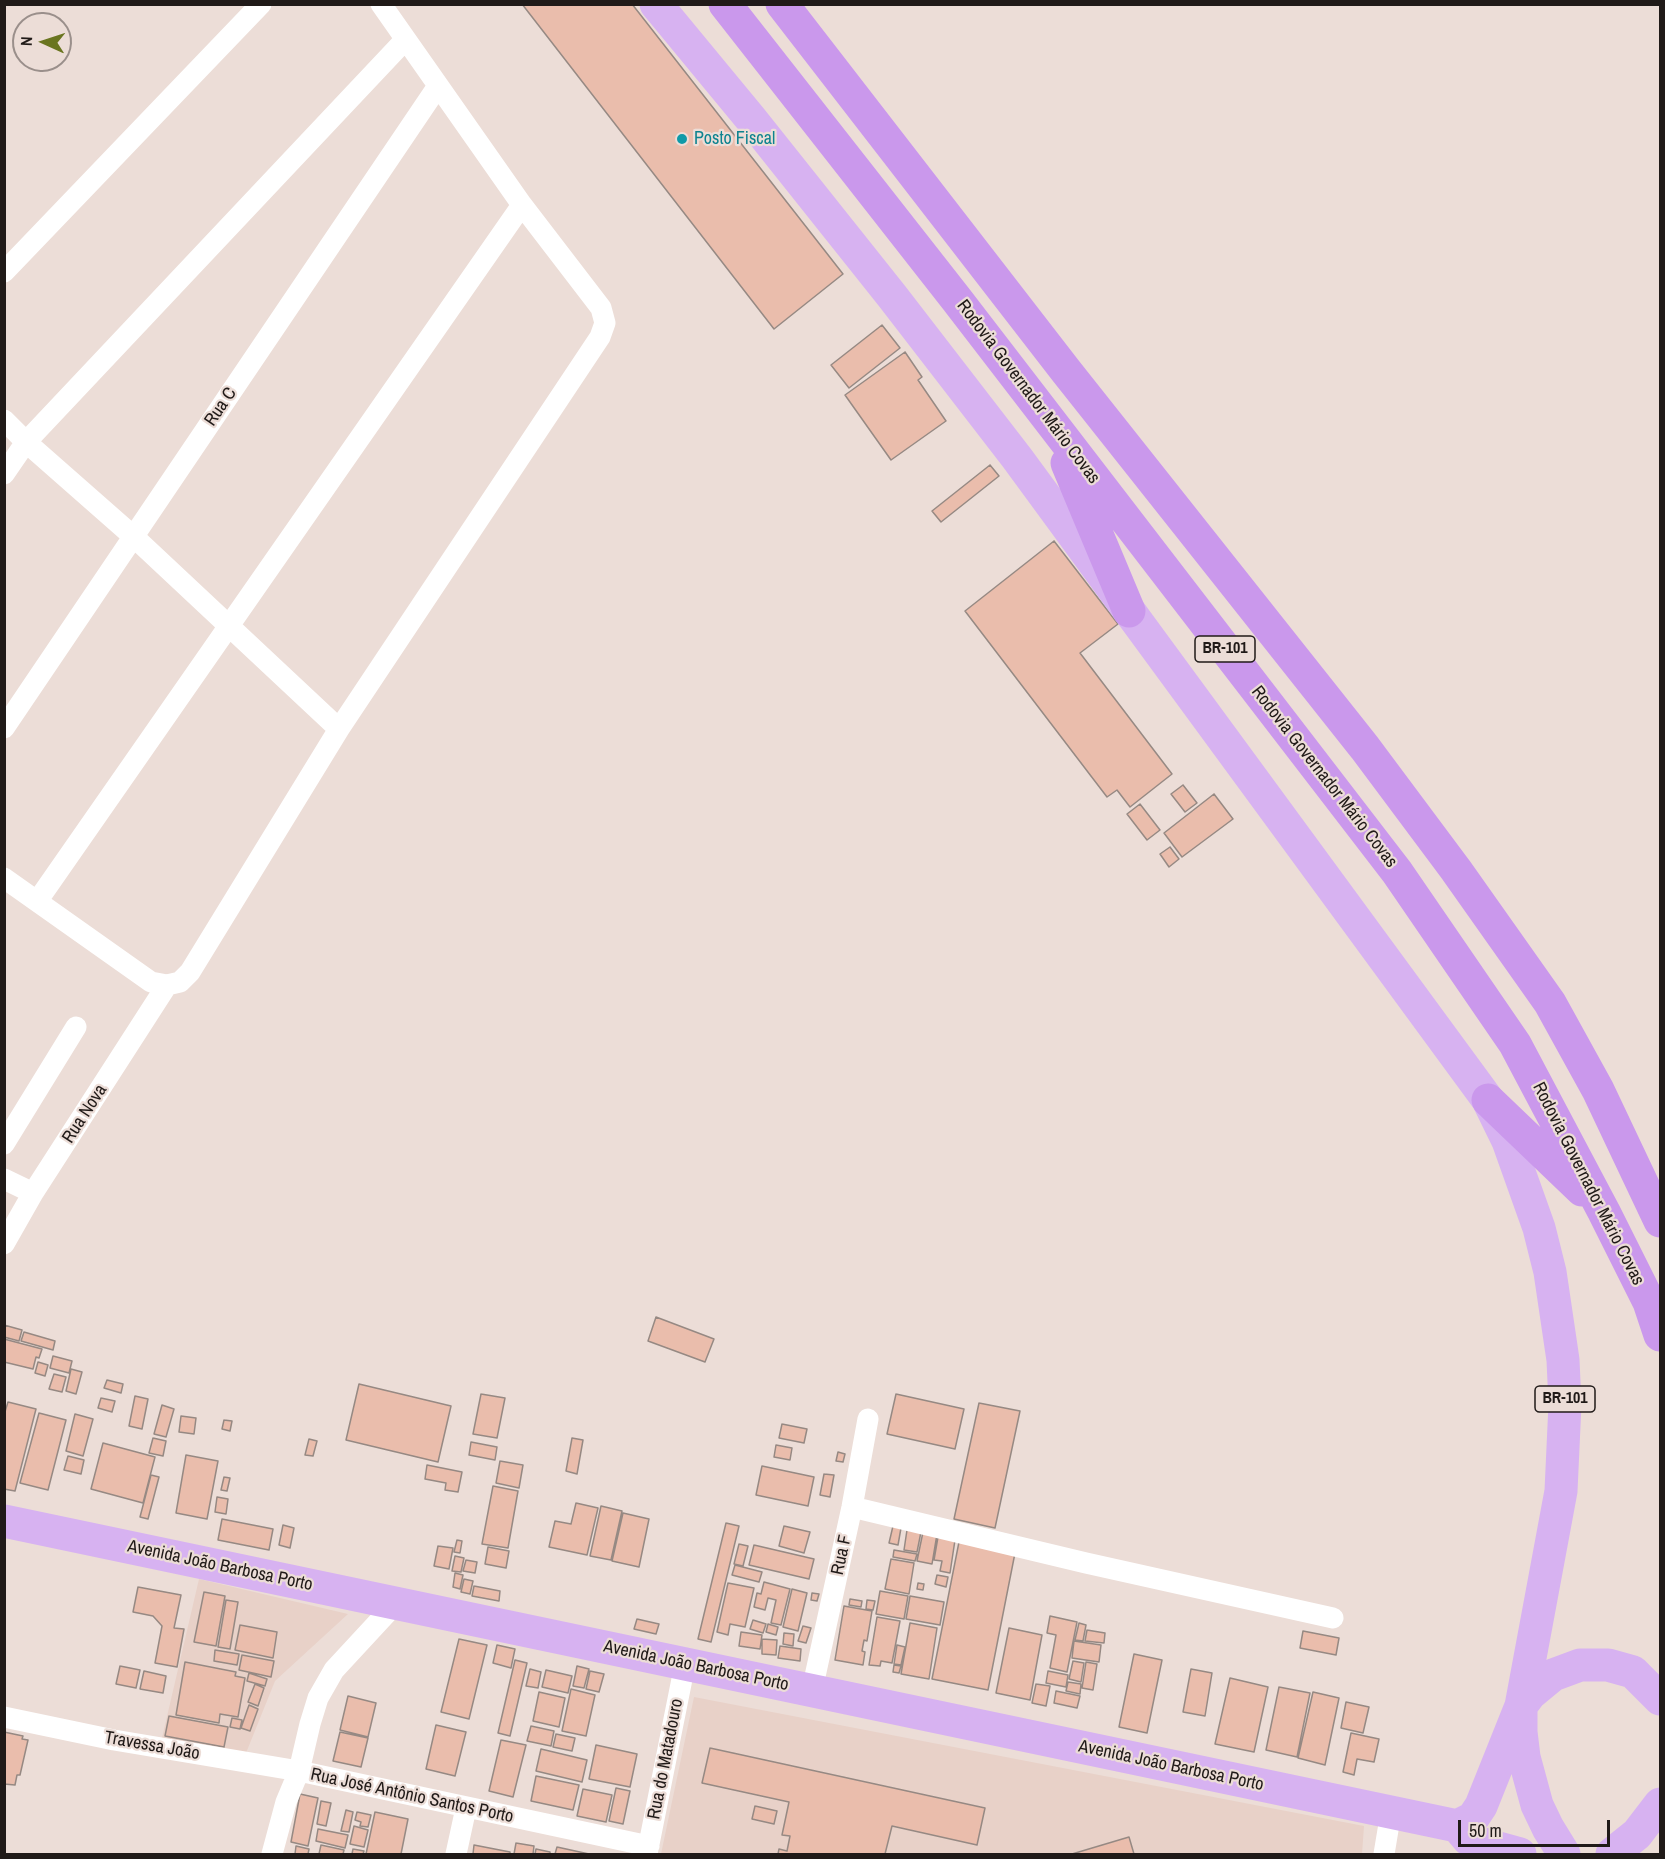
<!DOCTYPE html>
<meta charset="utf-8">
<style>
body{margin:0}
#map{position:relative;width:1665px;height:1859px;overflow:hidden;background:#ecddd7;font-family:"Archivo Narrow",sans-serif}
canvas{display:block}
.frame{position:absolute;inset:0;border:6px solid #201a18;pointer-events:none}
.north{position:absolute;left:12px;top:12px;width:60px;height:60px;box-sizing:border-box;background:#ecddd7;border:2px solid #9a8f8b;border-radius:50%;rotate:273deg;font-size:16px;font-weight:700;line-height:24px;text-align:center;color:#201a18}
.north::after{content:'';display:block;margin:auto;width:21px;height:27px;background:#6a7520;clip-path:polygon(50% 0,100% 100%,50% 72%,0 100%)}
.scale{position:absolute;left:1458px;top:1820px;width:152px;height:27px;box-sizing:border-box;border:3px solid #201a18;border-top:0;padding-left:8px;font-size:18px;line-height:21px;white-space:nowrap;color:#201a18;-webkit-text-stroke:4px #ecddd7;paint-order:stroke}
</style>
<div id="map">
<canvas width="1665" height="1859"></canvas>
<div class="frame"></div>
<div class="north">N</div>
<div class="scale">50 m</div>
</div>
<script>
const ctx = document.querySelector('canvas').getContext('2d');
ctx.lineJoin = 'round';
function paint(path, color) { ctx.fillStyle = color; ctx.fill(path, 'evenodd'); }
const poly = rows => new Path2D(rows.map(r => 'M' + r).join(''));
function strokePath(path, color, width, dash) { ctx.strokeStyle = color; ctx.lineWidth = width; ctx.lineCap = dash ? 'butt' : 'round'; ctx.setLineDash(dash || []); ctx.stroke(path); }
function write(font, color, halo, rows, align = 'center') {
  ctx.font = font + ' "Archivo Narrow",sans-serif'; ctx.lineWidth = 4.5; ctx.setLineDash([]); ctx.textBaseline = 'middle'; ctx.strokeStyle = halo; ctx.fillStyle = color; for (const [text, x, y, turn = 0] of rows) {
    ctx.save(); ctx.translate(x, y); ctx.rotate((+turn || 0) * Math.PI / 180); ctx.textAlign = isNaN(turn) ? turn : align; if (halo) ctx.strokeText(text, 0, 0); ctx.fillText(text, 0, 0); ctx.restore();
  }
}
const built = poly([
 [199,1579,348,1614,275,1681,246,1753,162,1738],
 [694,1697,1364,1826,1362,1854,661,1854]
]);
const building = poly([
 [522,4,632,4,843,274,774,329,522,4],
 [882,325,900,348,849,388,831,365,882,325],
 [905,352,922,377,918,380,946,421,891,460,845,395,905,352],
 [990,465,999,476,941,522,932,511,990,465],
 [1054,541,1118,624,1080,653,1172,774,1130,807,1117,790,1107,797,965,611,1054,541],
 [1183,785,1197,803,1185,812,1171,794,1183,785],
 [1214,794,1233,819,1182,857,1164,833,1214,794],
 [1140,804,1160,830,1147,840,1127,814,1140,804],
 [1170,847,1179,859,1169,867,1160,854,1170,847],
 [656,1317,714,1339,705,1362,648,1341,656,1317],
 [4,1325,22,1330,19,1341,4,1337,4,1325],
 [24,1332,55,1341,53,1350,21,1341,24,1332],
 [4,1339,42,1349,39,1358,36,1357,33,1369,4,1362,4,1339],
 [53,1356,72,1361,69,1373,50,1368,53,1356],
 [38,1362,48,1365,45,1376,35,1373,38,1362],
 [71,1369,82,1372,76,1394,66,1391,71,1369],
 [54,1374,66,1377,62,1392,49,1389,54,1374],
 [107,1380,123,1384,121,1393,104,1388,107,1380],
 [359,1384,451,1406,438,1462,346,1440,359,1384],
 [481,1394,505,1398,497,1438,473,1434,481,1394],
 [896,1394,964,1409,955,1449,887,1434,896,1394],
 [135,1396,148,1399,142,1429,129,1426,135,1396],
 [101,1398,115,1401,112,1412,98,1408,101,1398],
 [8,1402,36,1409,15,1491,4,1489,4,1415,8,1402],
 [979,1403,1020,1411,995,1528,954,1519,979,1403],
 [162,1405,174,1409,166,1437,154,1434,162,1405],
 [39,1413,66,1420,48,1490,20,1483,39,1413],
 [75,1414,93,1419,83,1456,66,1451,75,1414],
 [181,1416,196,1418,194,1434,179,1432,181,1416],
 [224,1420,232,1421,230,1431,222,1429,224,1420],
 [782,1424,807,1429,804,1443,779,1438,782,1424],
 [153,1438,166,1441,163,1456,149,1453,153,1438],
 [572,1438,583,1440,577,1474,566,1471,572,1438],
 [309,1439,317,1441,313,1456,305,1455,309,1439],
 [471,1442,497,1447,495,1460,469,1455,471,1442],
 [103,1443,155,1457,143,1503,91,1489,103,1443],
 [776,1445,792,1448,790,1460,774,1457,776,1445],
 [838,1452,845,1454,843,1462,836,1461,838,1452],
 [186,1455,218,1461,207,1519,176,1513,186,1455],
 [68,1456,84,1460,81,1474,64,1470,68,1456],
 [500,1461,523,1465,519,1488,496,1483,500,1461],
 [427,1465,462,1472,458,1492,445,1490,446,1483,425,1479,427,1465],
 [762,1466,814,1477,808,1506,756,1495,762,1466],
 [824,1474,834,1475,830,1497,820,1495,824,1474],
 [151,1475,159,1477,148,1519,140,1517,151,1475],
 [224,1477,230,1478,227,1491,221,1490,224,1477],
 [493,1486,518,1491,508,1548,482,1544,493,1486],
 [217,1497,228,1499,226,1514,215,1512,217,1497],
 [576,1503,598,1508,587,1555,549,1547,555,1521,571,1524,576,1503],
 [601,1506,622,1511,611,1560,590,1556,601,1506],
 [623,1513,649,1519,639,1567,612,1561,623,1513],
 [222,1519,273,1529,269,1550,218,1540,222,1519],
 [726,1523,739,1526,711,1642,698,1639,726,1523],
 [283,1525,294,1528,290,1548,279,1545,283,1525],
 [784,1526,810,1532,804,1553,779,1546,784,1526],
 [893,1526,901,1528,898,1545,889,1543,893,1526],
 [907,1530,921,1532,917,1552,904,1550,907,1530],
 [923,1532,937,1534,932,1564,917,1561,923,1532],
 [938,1537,955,1540,950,1573,940,1571,942,1561,934,1560,938,1537],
 [457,1540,462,1541,460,1553,454,1552,457,1540],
 [959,1542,1015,1553,988,1690,932,1679,959,1542],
 [739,1544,748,1546,743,1566,734,1564,739,1544],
 [754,1545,814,1559,809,1579,749,1565,754,1545],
 [438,1546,453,1548,449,1569,434,1566,438,1546],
 [488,1547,509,1551,506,1568,485,1564,488,1547],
 [894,1550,917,1554,915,1561,893,1557,894,1550],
 [455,1556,464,1558,461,1572,452,1571,455,1556],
 [891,1559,914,1563,909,1594,885,1589,891,1559],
 [466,1560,477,1562,475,1573,463,1571,466,1560],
 [735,1565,762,1572,759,1582,732,1575,735,1565],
 [455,1573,463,1575,460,1589,453,1587,455,1573],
 [937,1575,948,1577,946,1587,935,1584,937,1575],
 [464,1579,473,1581,470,1594,461,1592,464,1579],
 [764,1582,790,1589,781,1625,771,1623,776,1600,768,1598,765,1610,754,1607,757,1593,761,1594,764,1582],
 [728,1583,754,1588,745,1627,730,1624,728,1635,717,1632,728,1583],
 [918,1583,924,1584,923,1590,917,1589,918,1583],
 [474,1586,500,1591,499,1601,472,1596,474,1586],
 [138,1587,181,1595,174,1628,184,1629,177,1667,155,1663,162,1626,153,1616,133,1612,138,1587],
 [792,1589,807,1593,798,1631,783,1627,792,1589],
 [880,1591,908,1596,904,1619,876,1614,880,1591],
 [204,1592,225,1596,216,1646,194,1642,204,1592],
 [812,1593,819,1594,817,1601,811,1600,812,1593],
 [910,1596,944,1602,940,1625,906,1619,910,1596],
 [850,1599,862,1601,861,1607,849,1605,850,1599],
 [226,1600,238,1602,230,1649,218,1647,226,1600],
 [867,1600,875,1601,873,1610,866,1609,867,1600],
 [844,1606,872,1611,867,1641,864,1640,862,1651,865,1652,863,1665,835,1660,844,1606],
 [1050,1616,1077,1622,1067,1672,1050,1668,1056,1635,1047,1633,1050,1616],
 [877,1617,900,1621,892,1663,881,1661,880,1666,869,1665,877,1617],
 [637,1619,659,1624,656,1634,634,1629,637,1619],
 [753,1620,766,1624,763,1633,750,1629,753,1620],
 [910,1623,937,1628,929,1679,901,1674,910,1623],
 [1079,1623,1086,1625,1083,1641,1075,1640,1079,1623],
 [768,1624,778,1627,776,1635,766,1632,768,1624],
 [240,1625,277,1632,273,1658,235,1650,240,1625],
 [803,1626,811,1628,806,1643,798,1641,803,1626],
 [1009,1628,1042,1635,1030,1700,996,1693,1009,1628],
 [1087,1630,1105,1633,1104,1643,1085,1641,1087,1630],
 [1303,1631,1339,1638,1336,1655,1300,1648,1303,1631],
 [741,1632,762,1635,760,1649,739,1646,741,1632],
 [784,1633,794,1634,793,1646,783,1644,784,1633],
 [459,1639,487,1645,469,1719,441,1712,459,1639],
 [762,1639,777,1640,776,1655,762,1654,762,1639],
 [1074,1641,1101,1645,1099,1662,1072,1658,1074,1641],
 [497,1645,515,1649,511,1668,493,1663,497,1645],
 [897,1645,905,1647,901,1665,894,1664,897,1645],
 [780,1646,801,1649,800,1661,778,1658,780,1646],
 [215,1650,239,1654,237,1665,214,1661,215,1650],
 [1134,1654,1162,1660,1147,1733,1119,1727,1134,1654],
 [242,1655,274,1661,271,1677,239,1670,242,1655],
 [515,1660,527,1663,510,1736,498,1733,515,1660],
 [1073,1661,1084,1663,1081,1682,1069,1679,1073,1661],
 [185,1662,236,1672,235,1676,245,1678,238,1717,220,1714,219,1723,176,1715,185,1662],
 [1086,1662,1097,1664,1093,1690,1082,1688,1086,1662],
 [894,1665,901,1666,899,1673,893,1672,894,1665],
 [120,1666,140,1670,136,1688,116,1684,120,1666],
 [577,1666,589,1669,584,1688,573,1686,577,1666],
 [530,1669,541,1672,538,1688,526,1686,530,1669],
 [1191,1669,1212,1673,1205,1716,1183,1712,1191,1669],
 [546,1670,572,1676,568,1693,542,1687,546,1670],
 [144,1671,166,1676,163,1693,140,1689,144,1671],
 [590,1671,604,1674,599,1692,586,1689,590,1671],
 [1048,1671,1068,1675,1066,1687,1046,1683,1048,1671],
 [249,1673,267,1679,265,1686,247,1681,249,1673],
 [1230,1678,1268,1687,1254,1752,1215,1744,1230,1678],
 [1068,1682,1081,1684,1080,1694,1066,1691,1068,1682],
 [255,1684,264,1688,258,1706,248,1702,255,1684],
 [1036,1684,1050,1686,1046,1706,1032,1703,1036,1684],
 [1279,1687,1310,1693,1297,1757,1266,1750,1279,1687],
 [571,1689,595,1695,586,1736,562,1731,571,1689],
 [1056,1691,1080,1696,1077,1708,1054,1703,1056,1691],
 [539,1692,565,1698,559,1727,533,1721,539,1692],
 [1313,1692,1339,1698,1325,1765,1298,1758,1313,1692],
 [348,1696,376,1703,368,1737,340,1730,348,1696],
 [1346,1702,1369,1707,1363,1733,1341,1728,1346,1702],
 [249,1705,258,1709,250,1731,241,1728,249,1705],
 [169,1716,228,1727,224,1747,165,1736,169,1716],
 [232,1718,242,1720,240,1729,230,1727,232,1718],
 [436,1725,466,1732,455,1776,426,1769,436,1725],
 [531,1726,554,1731,551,1746,527,1741,531,1726],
 [4,1732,23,1736,22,1739,28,1740,20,1775,17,1775,15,1785,4,1784,4,1732],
 [340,1732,368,1738,361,1767,333,1761,340,1732],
 [1351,1733,1379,1739,1374,1762,1357,1759,1354,1775,1343,1772,1351,1733],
 [556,1734,575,1738,572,1751,553,1747,556,1734],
 [501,1740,526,1745,513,1797,489,1791,501,1740],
 [596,1745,637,1754,630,1787,589,1779,596,1745],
 [710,1748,985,1808,977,1845,892,1826,885,1854,778,1854,779,1849,787,1851,790,1836,782,1835,789,1802,702,1783,710,1748],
 [541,1749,587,1760,582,1782,536,1771,541,1749],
 [536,1776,579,1785,573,1810,531,1801,536,1776],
 [616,1788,630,1791,623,1824,609,1821,616,1788],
 [583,1789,612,1795,606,1822,577,1816,583,1789],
 [300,1794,318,1798,308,1846,291,1842,300,1794],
 [321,1801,331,1803,326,1826,317,1824,321,1801],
 [755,1806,777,1811,774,1824,752,1819,755,1806],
 [346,1810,353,1812,349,1832,341,1831,346,1810],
 [357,1812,371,1815,368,1827,360,1826,361,1822,355,1820,357,1812],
 [375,1812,408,1819,401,1854,366,1854,375,1812],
 [354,1826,368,1830,364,1847,350,1844,354,1826],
 [318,1829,348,1835,345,1848,316,1841,318,1829],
 [1129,1837,1134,1854,1072,1854,1129,1837],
 [516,1843,534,1846,533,1854,514,1854,516,1843],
 [321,1845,344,1850,343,1854,319,1854,321,1845],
 [474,1845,510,1852,510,1854,473,1854,474,1845],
 [296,1846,309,1849,308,1854,295,1854,296,1846],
 [557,1847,589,1854,555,1854,557,1847],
 [353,1849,364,1851,363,1854,352,1854,353,1849],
 [536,1849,550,1852,550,1854,535,1854,536,1849]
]);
const minor = poly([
 [4,272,261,4],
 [4,420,26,442,134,537,339,729],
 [4,474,26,442,405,40],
 [4,728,438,86],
 [4,878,151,982,167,985,180,982,190,972,339,729,600,337,605,323,601,308,522,205,381,4],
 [38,900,522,205],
 [4,1144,76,1027],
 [4,1179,33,1193],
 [4,1244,33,1193,167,985],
 [852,1507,1086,1563,1333,1618],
 [396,1603,334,1670,318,1698,310,1724,299,1771,649,1846],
 [812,1690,852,1507,868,1419],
 [4,1717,114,1740,299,1771,286,1802,272,1854],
 [456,1854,466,1808],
 [647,1854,685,1664],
 [1384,1854,1391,1812]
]);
const primary = poly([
 [656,4,751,119,892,296,1017,458,1488,1100,1508,1141,1539,1228,1550,1272,1563,1360,1565,1404,1561,1491,1521,1706,1521,1732,1524,1757,1537,1805,1548,1828,1564,1854],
 [4,1521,1457,1826,1473,1818,1481,1806,1521,1706,1530,1694,1553,1675,1580,1665,1608,1665,1633,1672,1660,1699],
 [1457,1826,1469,1840,1520,1854],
 [1612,1854,1637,1834,1660,1804]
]);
const trunk = poly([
 [725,4,957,300,1397,872,1515,1044,1604,1212,1649,1302,1660,1335],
 [782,4,1066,371,1365,748,1456,870,1550,1003,1598,1090,1660,1221],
 [1067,463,1129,611],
 [1488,1100,1582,1190]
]);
const markers = [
 [682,139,6,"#0f9aa8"]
];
const shields = [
 [1225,649,60],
 [1565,1399,60]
];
const shieldNames = [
 ["BR-101",1225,649],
 ["BR-101",1565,1399]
];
const cultureNames = [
 ["Posto Fiscal",694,139]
];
const streetNames = [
 ["Rodovia Governador Mário Covas",1028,392,53],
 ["Rua C",221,407,-56],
 ["Rodovia Governador Mário Covas",1324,777,52],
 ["Rua Nova",85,1114,-57],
 ["Rodovia Governador Mário Covas",1588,1184,63],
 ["Rua F",842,1555,-78],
 ["Avenida João Barbosa Porto",220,1566,12],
 ["Avenida João Barbosa Porto",696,1666,12],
 ["Travessa João",152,1746,10],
 ["Rua do Matadouro",666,1759,-79],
 ["Avenida João Barbosa Porto",1171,1766,12],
 ["Rua José Antônio Santos Porto",412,1796,12]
];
paint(built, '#e8d1c8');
paint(building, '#eabdac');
strokePath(building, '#968983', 1.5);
strokePath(minor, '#fff', 21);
strokePath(primary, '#d7b2f1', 33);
strokePath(trunk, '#ca98ec', 33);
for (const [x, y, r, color] of markers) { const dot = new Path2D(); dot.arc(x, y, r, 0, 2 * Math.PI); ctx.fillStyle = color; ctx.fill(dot); strokePath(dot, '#ecddd7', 2); }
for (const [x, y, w] of shields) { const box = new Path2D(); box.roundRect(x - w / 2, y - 13, w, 26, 4.5); ctx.fillStyle = '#ecddd7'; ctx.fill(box); strokePath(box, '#201a18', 1.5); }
write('bold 16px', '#201a18', null, shieldNames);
write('18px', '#0d838f', '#ecddd7', cultureNames, 'left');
write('18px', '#201a18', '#ecddd7', streetNames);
</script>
